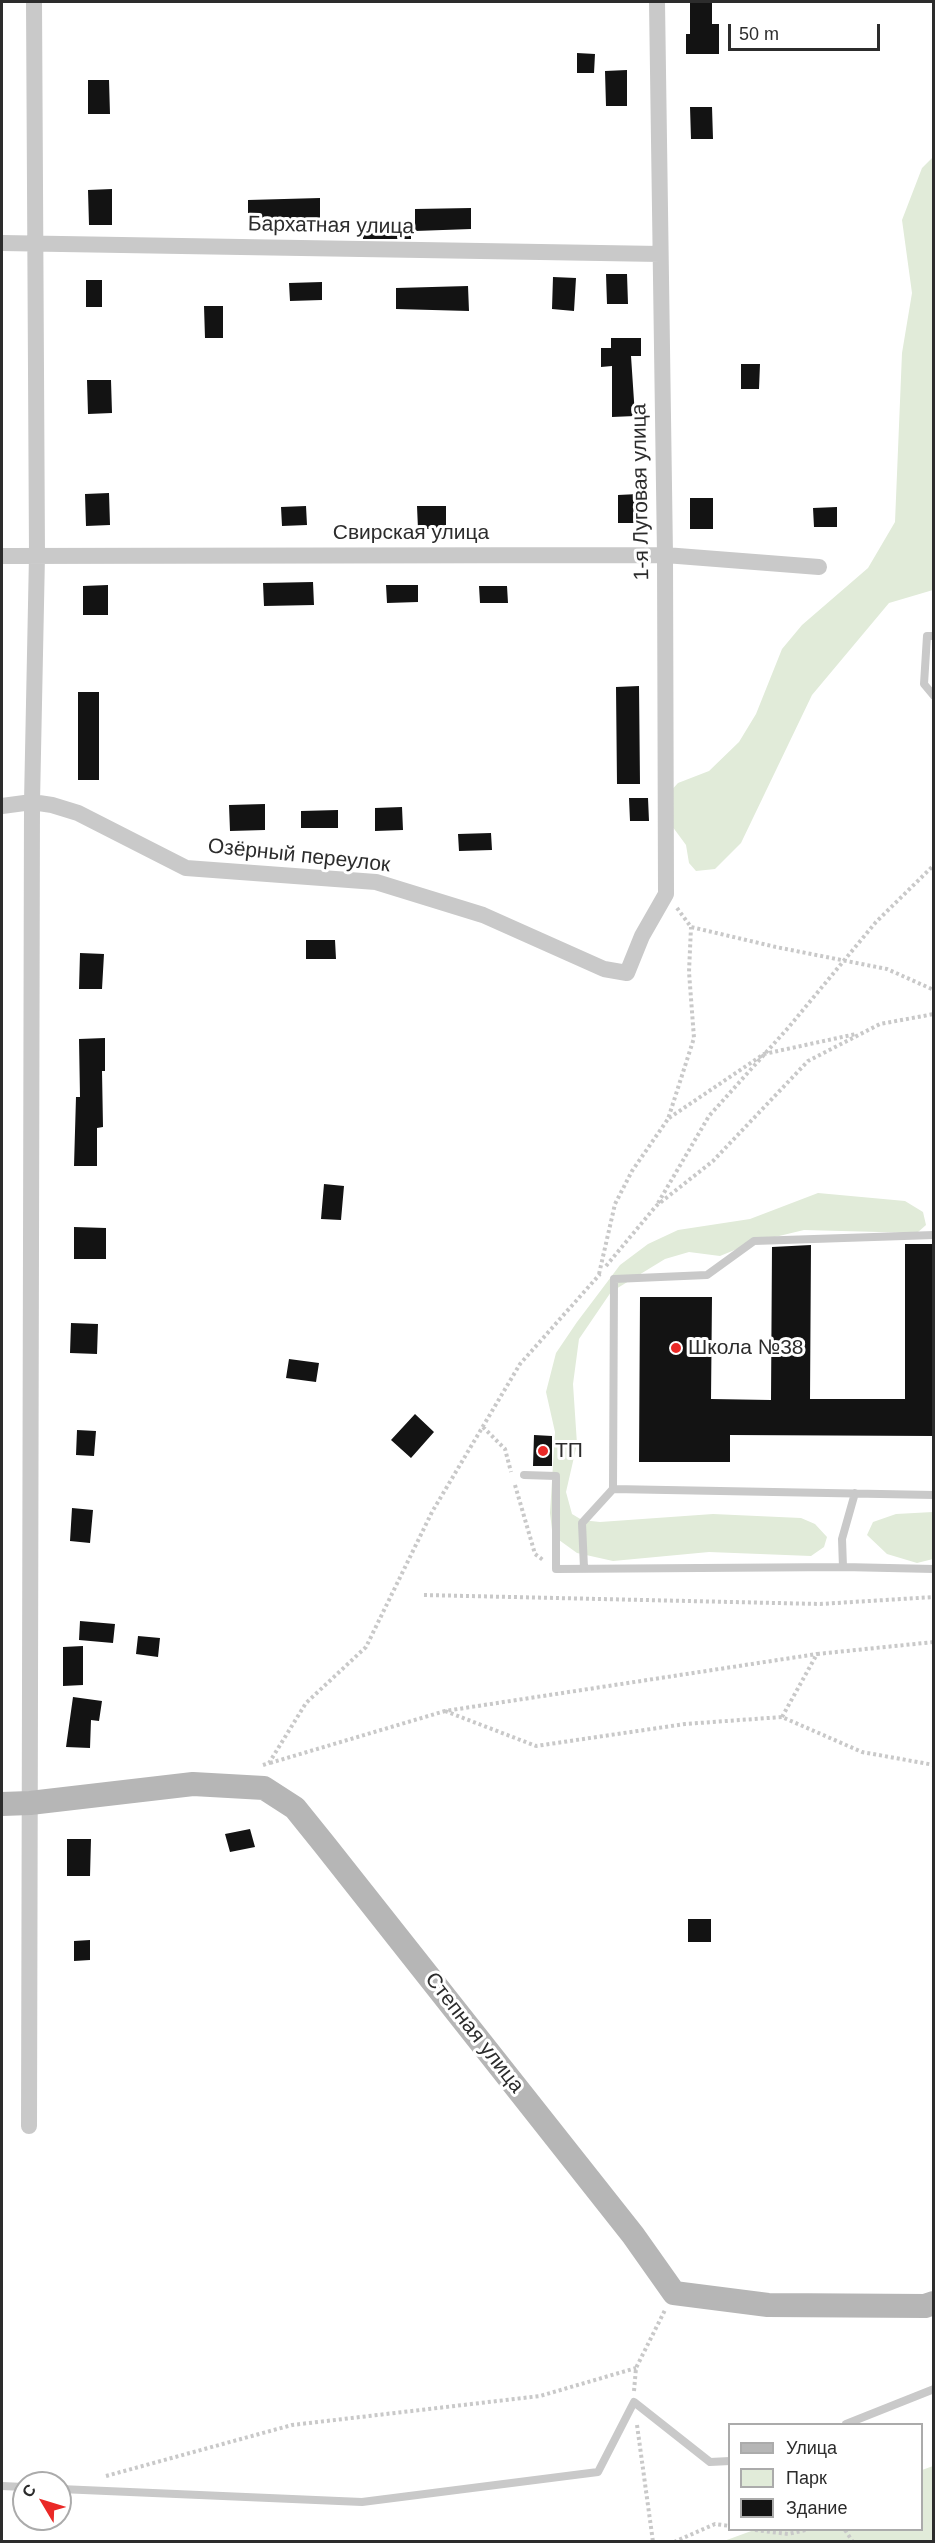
<!DOCTYPE html>
<meta charset="utf-8">
<style>
body{margin:0}
#map{position:relative;width:935px;height:2543px;overflow:hidden;background:#fff;font-family:Arial,sans-serif}
canvas{display:block}
.frame{position:absolute;inset:0;border:3px solid #2c2c2c;pointer-events:none}
.legend{position:absolute;left:728px;top:2423px;width:195px;height:108px;box-sizing:border-box;background:#fff;border:2px solid #ababab;margin:0;padding:8px 10px;list-style:none;font-size:18px;color:#2c2c2c}
.legend li{display:flex;align-items:center;gap:12px;height:30px}
.legend b{width:30px;border:2px solid #ababab}
.north{position:absolute;left:12px;top:2471px;width:60px;height:60px;box-sizing:border-box;background:#fff;border:2px solid #ababab;border-radius:50%;rotate:308deg;font-size:16px;font-weight:700;line-height:24px;text-align:center;color:#2c2c2c}
.north::after{content:'';display:block;margin:auto;width:21px;height:27px;background:#ea2927;clip-path:polygon(50% 0,100% 100%,50% 72%,0 100%)}
.scale{position:absolute;left:728px;top:24px;width:152px;height:27px;box-sizing:border-box;border:3px solid #2c2c2c;border-top:0;padding-left:8px;font-size:18px;line-height:21px;white-space:nowrap;color:#2c2c2c;-webkit-text-stroke:4px #fff;paint-order:stroke}
</style>
<div id="map">
<canvas width="935" height="2543"></canvas>
<div class="frame"></div>
<ul class="legend">
<li><b style="height:8px;background:#b6b6b6"></b>Улица</li>
<li><b style="height:16px;background:#e1ebd9"></b>Парк</li>
<li><b style="height:16px;background:#131313"></b>Здание</li>
</ul>
<div class="north">С</div>
<div class="scale">50 m</div>
</div>
<script>
const ctx = document.querySelector('canvas').getContext('2d');
ctx.lineJoin = 'round';
function paint(path, color) { ctx.fillStyle = color; ctx.fill(path, 'evenodd'); }
const poly = rows => new Path2D(rows.map(r => 'M' + r).join(''));
function strokePath(path, color, width, dash) { ctx.strokeStyle = color; ctx.lineWidth = width; ctx.lineCap = dash ? 'butt' : 'round'; ctx.setLineDash(dash || []); ctx.stroke(path); }
function write(font, color, halo, rows, align = 'center') {
  ctx.font = font + ' Arial,sans-serif'; ctx.lineWidth = 6; ctx.setLineDash([]); ctx.textBaseline = 'middle'; ctx.strokeStyle = halo; ctx.fillStyle = color; for (const [text, x, y, turn = 0] of rows) {
    ctx.save(); ctx.translate(x, y); ctx.rotate((+turn || 0) * Math.PI / 180); ctx.textAlign = isNaN(turn) ? turn : align; if (halo) ctx.strokeText(text, 0, 0); ctx.fillText(text, 0, 0); ctx.restore();
  }
}
const green = poly([
 [933,157,933,590,889,603,812,695,741,843,715,869,696,871,689,863,686,845,672,826,668,794,678,783,709,771,739,742,756,714,782,649,802,625,868,568,895,522,902,353,912,293,902,220,922,168],
 [818,1193,905,1201,923,1212,926,1225,917,1233,804,1230,754,1242,720,1256,689,1252,665,1259,611,1292,579,1339,573,1384,577,1444,566,1492,572,1514,582,1520,600,1522,713,1514,801,1518,815,1524,827,1537,824,1547,811,1556,709,1552,613,1561,577,1553,559,1540,552,1530,550,1513,555,1432,546,1392,556,1353,577,1322,620,1265,648,1244,678,1230,750,1219],
 [933,1512,933,1559,917,1563,887,1554,867,1535,873,1522,896,1514],
 [933,2466,933,2541,724,2541,754,2530,922,2530,922,2470]
]);
const building = poly([
 [690,2,712,2,712,24,719,24,719,54,686,54,686,34,690,34],
 [577,53,595,54,594,73,577,73],
 [627,70,627,106,606,106,605,71],
 [88,80,109,80,110,114,88,114],
 [690,107,712,107,713,139,691,139],
 [112,189,112,225,89,225,88,190],
 [320,198,320,220,248,221,248,200],
 [471,208,471,229,415,231,415,209],
 [411,224,411,239,363,239,362,225],
 [606,274,627,274,628,304,607,304],
 [553,277,576,278,574,311,552,309],
 [86,280,102,280,102,307,86,307],
 [322,282,322,300,290,301,289,283],
 [468,286,469,311,396,309,396,288],
 [204,306,223,306,223,338,205,338],
 [611,338,641,338,641,356,631,356,635,416,612,417,612,366,601,367,601,348,611,348],
 [741,364,760,364,759,389,741,389],
 [87,380,111,380,112,413,88,414],
 [109,493,110,525,86,526,85,494],
 [638,494,638,523,618,523,618,495],
 [690,498,713,498,713,529,690,529],
 [306,506,307,525,282,526,281,507],
 [417,506,446,506,446,529,418,529],
 [837,507,837,527,814,527,813,508],
 [313,582,314,605,264,606,263,583],
 [108,585,108,615,83,615,83,586],
 [386,585,418,585,418,602,387,603],
 [479,586,507,586,508,603,480,603],
 [639,686,640,784,617,784,616,687],
 [78,692,99,692,99,780,78,780],
 [629,798,648,798,649,821,630,821],
 [265,804,265,830,230,831,229,805],
 [402,807,403,830,375,831,375,808],
 [338,810,338,828,301,828,301,811],
 [491,833,492,850,459,851,458,834],
 [306,940,335,940,336,959,306,959],
 [80,953,104,954,102,989,79,989],
 [105,1038,105,1071,102,1071,103,1127,97,1128,97,1166,74,1166,76,1097,80,1097,79,1039],
 [324,1184,344,1186,341,1220,321,1219],
 [74,1227,106,1228,106,1259,74,1259],
 [905,1244,933,1244,933,1436,730,1435,730,1462,639,1462,640,1297,712,1297,711,1399,771,1400,772,1247,811,1245,810,1399,905,1399],
 [71,1323,98,1324,97,1354,70,1353],
 [289,1359,319,1363,316,1382,286,1378],
 [415,1414,434,1432,411,1458,391,1440],
 [77,1430,96,1431,94,1456,76,1455],
 [534,1435,552,1436,552,1466,533,1466],
 [72,1508,93,1510,90,1543,70,1541],
 [80,1621,115,1624,113,1643,79,1640],
 [138,1636,160,1638,158,1657,136,1654],
 [83,1646,83,1685,63,1686,63,1647],
 [73,1697,102,1701,99,1721,91,1720,90,1748,66,1747],
 [250,1829,255,1847,230,1852,225,1834],
 [67,1839,91,1839,90,1876,67,1876],
 [688,1919,711,1919,711,1942,688,1942],
 [90,1940,90,1960,74,1961,74,1941]
]);
const path = poly([
 [677,908,691,927,776,947,887,969,934,990],
 [669,1118,764,1054,856,1034],
 [658,1203,709,1116,788,1028,876,922,934,865],
 [606,1266,656,1206,713,1161,808,1061,880,1024,934,1014],
 [599,1274,615,1204,632,1171,668,1119,694,1038,689,972,691,927],
 [483,1427,505,1449,511,1472],
 [515,1485,535,1554,543,1560],
 [424,1595,820,1604,934,1597],
 [445,1711,536,1746,685,1724,782,1717,862,1752,934,1765],
 [782,1717,817,1654,934,1642],
 [270,1763,445,1711,817,1654],
 [263,1765,269,1763,306,1703,366,1647,432,1512,520,1364,600,1274],
 [634,2391,636,2368,665,2310],
 [637,2425,653,2542],
 [106,2476,292,2425,540,2396,636,2368],
 [755,2530,788,2534,806,2530],
 [845,2530,853,2542],
 [674,2542,715,2524,730,2526]
]);
const lane = poly([
 [934,636,927,636,924,684,934,696],
 [524,1475,556,1476,556,1569,843,1567,934,1569],
 [613,1489,934,1495],
 [843,1567,842,1539,855,1493],
 [584,1568,582,1523,613,1489,614,1279,707,1275,754,1241,934,1235],
 [846,2424,934,2389],
 [2,2486,24,2487],
 [60,2489,362,2502,598,2472,634,2402,710,2462,730,2461]
]);
const street = poly([
 [2,243,660,254],
 [2,556,665,555,819,567],
 [2,806,32,802,52,805,78,813,186,868,376,882,483,915,604,969,627,973,642,936,666,894,665,555,657,2],
 [29,2126,32,802,37,555,34,2]
]);
const secondary = poly([
 [2,1804,30,1803,193,1784,264,1788,295,1808,324,1844,633,2235,674,2293,768,2305,925,2306,934,2303]
]);
const markers = [
 [676,1348,6,"#ea2927"],
 [543,1451,6,"#ea2927"]
];
const streetNames = [
 ["Бархатная улица",331,226,1],
 ["1-я Луговая улица",641,492,-91],
 ["Свирская улица",411,533],
 ["Озёрный переулок",299,856,6],
 ["Степная улица",474,2033,52]
];
const poiNames = [
 ["Школа №38",688,1348],
 ["ТП",555,1451]
];
paint(green, '#e1ebd9');
paint(building, '#131313');
strokePath(path, '#c9c9c9', 4, [3, 3]);
strokePath(lane, '#c9c9c9', 8);
strokePath(street, '#c9c9c9', 16);
strokePath(secondary, '#b6b6b6', 24);
for (const [x, y, r, color] of markers) { const dot = new Path2D(); dot.arc(x, y, r, 0, 2 * Math.PI); ctx.fillStyle = color; ctx.fill(dot); strokePath(dot, '#fff', 2); }
write('21px', '#2c2c2c', '#fff', streetNames);
write('21px', '#2c2c2c', '#fff', poiNames, 'left');
</script>
